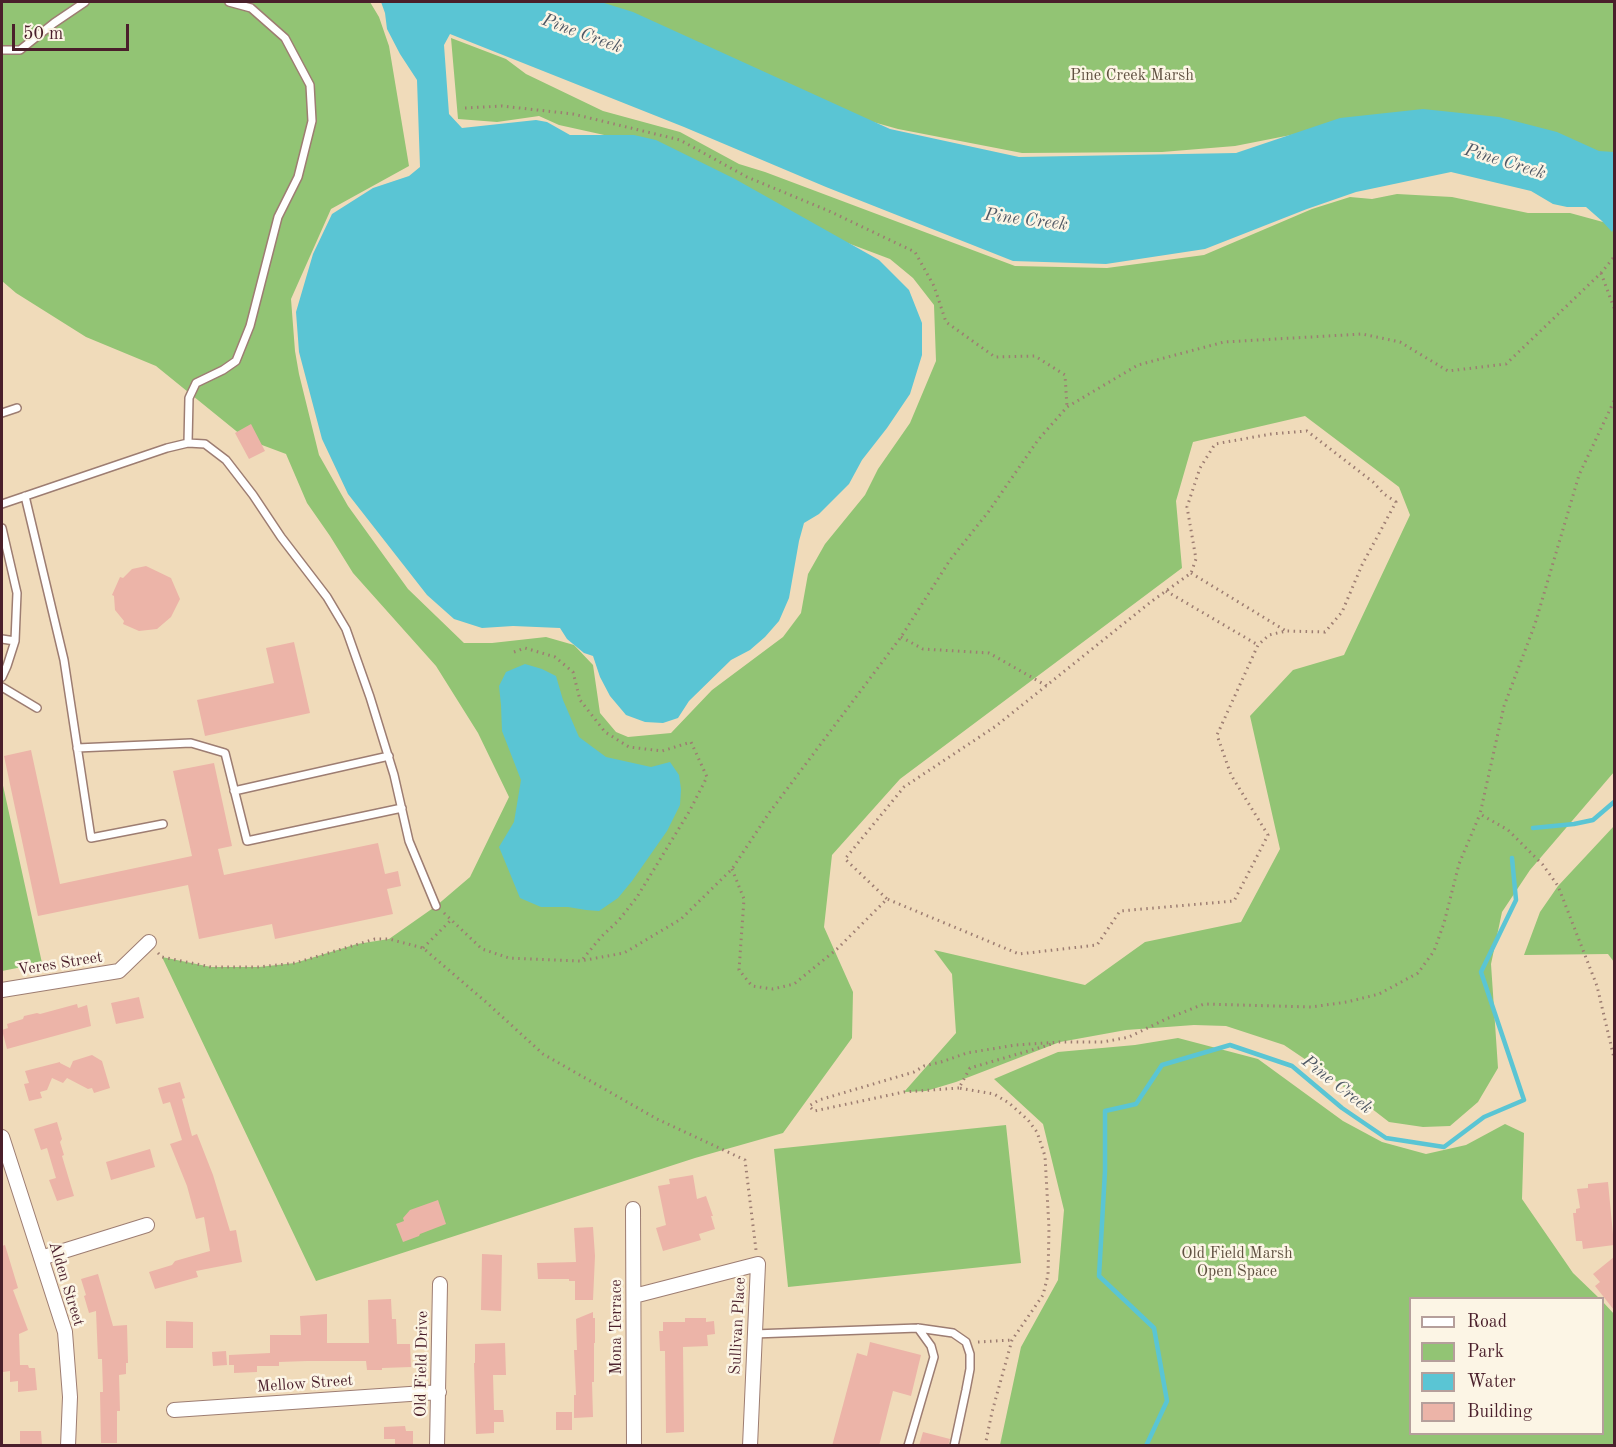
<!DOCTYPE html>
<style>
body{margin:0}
#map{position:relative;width:1616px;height:1447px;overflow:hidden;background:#f0dbba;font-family:"Old Standard TT",serif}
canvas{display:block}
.frame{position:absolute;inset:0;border:3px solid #4a1f2b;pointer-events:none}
.legend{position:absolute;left:1409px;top:1297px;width:195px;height:138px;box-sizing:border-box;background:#fcf5e5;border:2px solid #b59f9b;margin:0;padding:8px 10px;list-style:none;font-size:18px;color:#4a1f2b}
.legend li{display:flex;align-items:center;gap:12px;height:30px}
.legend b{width:30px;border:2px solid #b59f9b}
.scale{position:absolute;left:12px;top:24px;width:117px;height:27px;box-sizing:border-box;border:3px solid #4a1f2b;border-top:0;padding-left:8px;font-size:18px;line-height:21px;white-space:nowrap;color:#4a1f2b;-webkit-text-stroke:4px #fcf5e5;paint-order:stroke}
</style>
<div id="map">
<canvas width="1616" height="1447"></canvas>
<div class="frame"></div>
<ul class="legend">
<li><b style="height:8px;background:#fff"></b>Road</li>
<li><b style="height:16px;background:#92c474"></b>Park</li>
<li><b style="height:16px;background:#5ac5d4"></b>Water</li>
<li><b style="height:16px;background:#ecb4a8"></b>Building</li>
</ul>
<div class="scale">50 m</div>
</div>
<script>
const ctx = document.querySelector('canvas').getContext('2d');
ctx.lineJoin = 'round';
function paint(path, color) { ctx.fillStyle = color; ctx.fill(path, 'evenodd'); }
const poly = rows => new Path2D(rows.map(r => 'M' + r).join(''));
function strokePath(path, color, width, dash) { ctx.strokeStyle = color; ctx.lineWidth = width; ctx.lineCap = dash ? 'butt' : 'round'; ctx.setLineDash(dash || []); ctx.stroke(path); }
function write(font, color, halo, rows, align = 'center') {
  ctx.font = font + ' "Old Standard TT",serif'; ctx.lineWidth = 5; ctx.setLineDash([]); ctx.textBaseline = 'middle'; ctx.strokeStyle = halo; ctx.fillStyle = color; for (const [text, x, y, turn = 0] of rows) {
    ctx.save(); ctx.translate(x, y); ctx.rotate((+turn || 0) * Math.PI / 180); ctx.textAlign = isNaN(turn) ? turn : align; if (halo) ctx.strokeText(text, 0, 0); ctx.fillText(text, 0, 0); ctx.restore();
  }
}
const green = poly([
 [2,2,370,2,379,17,389,46,409,166,331,209,291,299,295,351,299,374,319,455,348,506,408,589,464,643,492,643,546,637,574,645,593,665,600,713,616,732,628,737,671,733,712,690,783,637,801,613,808,574,825,544,865,495,878,469,910,423,936,361,934,305,913,278,890,259,845,242,654,146,559,125,539,116,497,122,458,119,451,38,506,59,526,74,603,111,680,132,739,164,765,172,1015,266,1107,268,1204,255,1312,209,1350,197,1372,199,1397,194,1452,197,1528,213,1570,213,1614,225,1614,523,1613,526,1614,533,1614,772,1530,870,1502,912,1491,964,1498,1068,1478,1102,1450,1126,1423,1127,1389,1122,1327,1074,1284,1045,1226,1026,1194,1025,1126,1030,1060,1042,956,1082,926,1091,904,1092,956,1033,952,974,934,950,1085,985,1145,942,1241,922,1280,849,1250,716,1293,670,1344,655,1410,515,1399,487,1305,416,1193,442,1176,501,1182,568,900,779,832,855,824,927,853,992,852,1038,783,1133,695,1158,316,1281,162,957,211,967,259,967,295,963,357,944,389,939,436,906,470,877,509,797,478,733,436,666,353,573,330,536,307,503,286,454,246,439,156,366,86,337,16,293,2,281],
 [570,2,1614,2,1614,162,1352,123,1235,146,1162,152,1022,153,898,129,873,122],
 [2,781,42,963,2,971],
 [1614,826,1614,962,1608,954,1524,955,1540,912,1558,886],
 [1178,1038,1258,1059,1343,1121,1382,1142,1426,1154,1466,1145,1505,1124,1524,1133,1522,1199,1573,1273,1599,1298,1410,1298,1410,1434,1602,1434,1603,1302,1614,1314,1614,1445,1000,1445,1021,1347,1058,1280,1064,1210,1043,1124,994,1079,1058,1052,1135,1045],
 [1006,1125,1021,1263,788,1287,774,1149]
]);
const water = poly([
 [381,2,601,2,633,12,890,129,1019,157,1236,153,1340,118,1423,109,1499,117,1557,132,1599,151,1614,152,1614,228,1612,232,1602,221,1586,207,1567,207,1553,204,1531,191,1451,172,1356,192,1307,209,1205,249,1106,264,1013,261,826,187,684,127,450,34,444,45,449,114,462,128,536,120,547,122,570,135,634,135,656,140,735,179,879,260,909,290,922,323,922,355,910,394,887,428,862,460,849,484,819,514,804,523,799,541,789,598,779,621,765,637,750,650,731,660,689,701,678,718,663,723,645,722,626,715,610,696,600,677,593,656,584,653,567,639,560,628,513,626,482,628,454,619,427,595,348,494,322,439,299,352,296,312,313,254,332,214,373,188,409,176,420,167,417,80,400,54,387,29,385,13],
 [525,664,542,669,556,676,563,700,579,737,606,757,651,767,670,762,679,775,681,789,680,805,667,831,632,881,618,898,599,911,586,910,568,907,541,907,520,898,499,847,514,822,521,780,502,731,501,705,499,686,506,672]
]);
const stream = poly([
 [1533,828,1574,824,1593,820,1614,802],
 [1146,1446,1167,1401,1154,1328,1099,1276,1105,1171,1105,1111,1136,1104,1162,1065,1230,1045,1292,1066,1342,1108,1386,1138,1444,1147,1484,1117,1524,1100,1481,972,1516,900,1512,858]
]);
const building = poly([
 [251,424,265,451,249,459,235,433],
 [146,566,171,578,180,599,171,617,157,629,139,631,123,624,124,621,115,610,114,596,112,595,120,577,123,578,132,569],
 [294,642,310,713,205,736,197,700,274,683,266,648],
 [31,750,60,884,192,856,173,771,214,763,232,846,218,849,224,875,378,843,385,874,398,871,401,886,387,889,393,914,275,939,272,924,199,939,188,885,38,916,4,756],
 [139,997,144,1018,116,1024,111,1003],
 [77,1004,78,1008,87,1005,91,1026,7,1049,2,1030,8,1028,7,1024,23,1019,24,1016,37,1013,40,1014],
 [92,1055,102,1061,110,1088,94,1093,92,1088,88,1089,67,1078,63,1083,52,1078,47,1090,40,1092,42,1098,29,1101,24,1084,29,1083,25,1071,60,1062,60,1063,70,1068,73,1061],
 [180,1082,185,1098,182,1099,192,1136,197,1134,213,1175,230,1231,236,1230,242,1262,196,1271,198,1277,155,1289,149,1272,172,1265,175,1261,210,1251,204,1217,196,1219,187,1186,170,1144,182,1140,170,1102,163,1104,158,1088],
 [57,1122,62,1139,60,1142,64,1155,62,1156,74,1196,57,1201,49,1180,56,1178,47,1148,41,1150,34,1129],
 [150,1149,155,1167,111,1180,106,1162],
 [693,1175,697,1199,706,1196,713,1216,711,1216,715,1229,699,1234,701,1240,663,1251,656,1228,666,1225,658,1186,670,1184,669,1179],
 [1608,1182,1614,1245,1583,1249,1582,1241,1576,1241,1573,1213,1576,1213,1576,1209,1580,1208,1577,1189,1588,1188,1588,1184],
 [438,1200,446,1224,420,1234,419,1236,403,1242,396,1224,404,1221,403,1218,410,1210],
 [593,1227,595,1256,593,1300,575,1300,575,1281,569,1281,569,1279,538,1279,537,1263,576,1262,574,1228],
 [5,1245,18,1288,13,1290,28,1330,19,1334,20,1365,28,1365,29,1368,35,1368,37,1390,18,1392,18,1381,10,1382,10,1371,3,1372,2,1350,2,1246],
 [482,1254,502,1255,501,1311,481,1310],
 [1614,1257,1614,1310,1595,1286,1600,1282,1593,1274],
 [98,1274,113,1326,127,1325,128,1363,126,1363,126,1374,119,1375,120,1411,117,1411,117,1443,101,1443,100,1392,103,1392,102,1359,98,1359,96,1311,89,1313,84,1296,86,1295,81,1279],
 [391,1299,392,1319,396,1319,397,1344,410,1344,411,1367,382,1368,382,1370,367,1370,366,1361,307,1361,279,1362,279,1366,257,1366,257,1372,234,1373,234,1365,229,1365,229,1355,270,1353,270,1335,301,1335,300,1316,327,1314,327,1343,369,1343,368,1300],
 [593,1312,593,1318,595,1318,595,1343,594,1343,594,1382,592,1382,593,1417,574,1418,574,1395,576,1395,574,1350,577,1350,576,1319],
 [685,1318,706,1318,706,1322,714,1321,715,1334,707,1335,708,1346,683,1347,684,1432,666,1433,665,1351,660,1351,659,1331,663,1331,663,1322,685,1322],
 [166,1321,193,1322,193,1348,166,1348],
 [870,1342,921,1355,911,1396,893,1391,879,1446,832,1446,857,1353,867,1356],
 [505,1343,506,1375,493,1375,494,1410,503,1410,504,1422,494,1422,494,1433,476,1434,474,1363,475,1363,475,1344],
 [226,1351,227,1365,213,1366,212,1352],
 [556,1412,572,1412,572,1430,556,1430],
 [405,1426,406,1431,413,1431,413,1446,395,1446,395,1439,384,1439,384,1427],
 [20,1431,41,1431,42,1446,20,1446],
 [923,1432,950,1439,948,1446,919,1446]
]);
const path = poly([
 [465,108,502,106,573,114,680,140,747,177,829,211,915,252,934,286,946,322,995,357,1035,356,1065,375,1067,407],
 [1601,273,1614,308],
 [1614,401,1579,475,1535,624,1504,706,1480,814,1508,830,1543,865,1558,886,1597,986,1614,1058],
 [1191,573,1286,631],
 [1166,591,1258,645],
 [901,637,923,649,989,653,1047,686],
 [514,652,525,648,555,657,573,672,580,700,605,732,629,747,662,751,691,742,707,777,689,812,637,897,619,920,601,937,582,960],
 [732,869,744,899,739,970,752,986,773,989,794,984,837,949,887,899,1019,954,1097,945,1120,911,1234,901,1268,835,1231,775,1217,735,1258,645,1269,635,1286,631,1325,632,1342,612,1362,565,1396,502,1384,494,1373,482,1307,431,1271,434,1215,444,1200,468,1187,507,1196,559,1191,573,1152,601,996,726,904,787,845,859,887,899],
 [444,913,482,949,509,958,580,961,624,953,681,919,732,869,769,813,901,637,950,560,989,511,1038,440,1067,407,1138,365,1224,342,1362,334,1400,342,1448,371,1506,364,1601,273,1614,257],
 [423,948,452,919],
 [158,953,162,957,211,967,259,967,295,963,375,939,389,939,423,948,486,1002,543,1054,657,1119,745,1160,756,1250],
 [959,1088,904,1092,814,1111,809,1106,819,1100,914,1072,924,1066,941,1062,967,1053,1015,1045,1060,1042,1103,1042,1129,1037,1166,1019,1204,1004,1311,1007,1347,1002,1379,994,1418,973,1434,951,1444,923,1459,864,1480,814],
 [978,1342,1012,1340],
 [985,1446,992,1412,1012,1340,1043,1295,1048,1275,1049,1228,1045,1156,1037,1132,1028,1120,1009,1103,994,1094,959,1088,970,1068,1052,1044]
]);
const lane = poly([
 [2,50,20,50,54,23,85,2],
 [2,413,17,408],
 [188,443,189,398,196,383,223,370,236,361,250,326,278,217,298,177,312,121,310,85,285,38,251,8,229,2],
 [25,496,64,660,91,838,163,824],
 [2,504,167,448,188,443,205,444,226,460,253,495,281,537,327,597,346,629,370,697,394,775,409,841,436,906],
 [2,528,17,593,15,641,7,666,2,677],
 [2,639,15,641],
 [2,687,37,708],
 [77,748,191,743,225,753,247,841,402,808],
 [234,791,389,756],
 [754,1334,918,1328,953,1333,966,1342,970,1354,970,1369,966,1390,954,1446],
 [908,1446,934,1357,931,1346,918,1328]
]);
const street = poly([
 [2,990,119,971,149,942],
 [2,1137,65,1332,70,1397,68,1446],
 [633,1209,634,1446],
 [41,1258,147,1225],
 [634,1296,758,1264,750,1446],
 [174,1410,439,1392],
 [437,1446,440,1284]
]);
const parkNames = [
 ["Pine Creek Marsh",1132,76],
 ["Old Field Marsh",1237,1254],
 ["Open Space",1237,1272]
];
const streetNames = [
 ["Veres Street",60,964,-9],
 ["Alden Street",66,1284,73],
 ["Sullivan Place",738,1326,-87],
 ["Mona Terrace",617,1327,-90],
 ["Old Field Drive",422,1364,-89],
 ["Mellow Street",305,1384,-4]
];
const waterNames = [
 ["Pine Creek",582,34,20],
 ["Pine Creek",1505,162,17],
 ["Pine Creek",1026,220,7],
 ["Pine Creek",1337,1085,38]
];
paint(green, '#92c474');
paint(water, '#5ac5d4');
strokePath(stream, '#5ac5d4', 4.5);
paint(building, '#ecb4a8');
strokePath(lane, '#9d7d72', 10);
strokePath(street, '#9d7d72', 16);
strokePath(path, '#9d7d72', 3, [1.5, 4.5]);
strokePath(lane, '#fff', 7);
strokePath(street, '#fff', 14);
write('16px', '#605141', '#fcf5e5', parkNames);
write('16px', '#4a1f2b', '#fcf5e5', streetNames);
write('italic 18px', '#505966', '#fcf5e5', waterNames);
</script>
